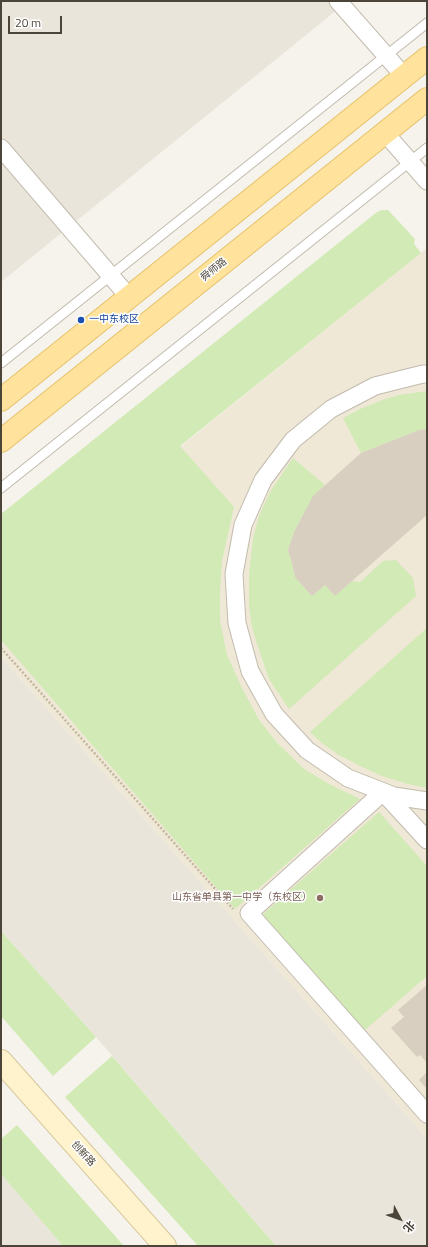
<!DOCTYPE html>
<meta charset="utf-8">
<style>
body{margin:0}
#map{position:relative;width:428px;height:1247px;overflow:hidden;background:#f6f3ec;font-family:"Titillium Web","Noto Sans SC",sans-serif}
canvas{display:block}
.frame{position:absolute;inset:0;border:2px solid #4b4439;pointer-events:none}
.north{position:absolute;left:380px;top:1199px;width:40px;height:40px;-webkit-text-stroke:3px #fff;paint-order:stroke;rotate:131deg;font-size:11px;font-weight:700;line-height:16px;text-align:center;color:#4b4439}
.north::after{content:'';display:block;margin:auto;width:14px;height:18px;background:#4b4439;clip-path:polygon(50% 0,100% 100%,50% 72%,0 100%)}
.scale{position:absolute;left:8px;top:16px;width:54px;height:18px;box-sizing:border-box;border:2px solid #4b4439;border-top:0;padding-left:5px;font-size:12px;line-height:14px;white-space:nowrap;color:#4b4439;-webkit-text-stroke:3px #fff;paint-order:stroke}
</style>
<div id="map">
<canvas width="428" height="1247"></canvas>
<div class="frame"></div>
<div class="north">北</div>
<div class="scale">20 m</div>
</div>
<script>
const ctx = document.querySelector('canvas').getContext('2d');
ctx.lineJoin = 'round';
function paint(path, color) { ctx.fillStyle = color; ctx.fill(path, 'evenodd'); }
const poly = rows => new Path2D(rows.map(r => 'M' + r).join(''));
function strokePath(path, color, width, dash) { ctx.strokeStyle = color; ctx.lineWidth = width; ctx.lineCap = dash ? 'butt' : 'round'; ctx.setLineDash(dash || []); ctx.stroke(path); }
function write(font, color, halo, rows, align = 'center') {
  ctx.font = font + ' "Titillium Web","Noto Sans SC",sans-serif'; ctx.lineWidth = 3; ctx.setLineDash([]); ctx.textBaseline = 'middle'; ctx.strokeStyle = halo; ctx.fillStyle = color; for (const [text, x, y, turn = 0] of rows) {
    ctx.save(); ctx.translate(x, y); ctx.rotate((+turn || 0) * Math.PI / 180); ctx.textAlign = isNaN(turn) ? turn : align; if (halo) ctx.strokeText(text, 0, 0); ctx.fillText(text, 0, 0); ctx.restore();
  }
}
const residential = poly([
 [1,1,348,1,1,282],
 [1,657,427,1138,427,1246,276,1246,96,1037,1,931],
 [1,1174,63,1246,1,1246]
]);
const education = poly([
 [427,248,427,1138,1,657,1,591]
]);
const green = poly([
 [382,210,388,210,415,239,414,244,421,253,180,446,234,507,222,561,220,591,220,620,227,655,242,688,259,720,278,744,304,769,331,785,360,799,235,909,1,640,1,514,377,212],
 [427,391,427,429,419,430,361,453,343,418,360,409,385,399,399,395],
 [293,458,325,485,313,497,294,532,288,550,292,563,295,577,312,596,325,585,335,596,352,581,360,582,383,561,396,560,413,578,416,596,289,709,269,679,257,644,252,627,249,607,249,574,253,539,259,516,270,492],
 [427,628,427,788,408,784,382,776,360,766,339,755,323,744,310,732],
 [379,812,427,866,427,976,365,1030,262,915],
 [1,931,96,1037,53,1076,1,1016],
 [112,1056,276,1246,198,1246,65,1097],
 [17,1125,124,1246,63,1246,1,1174,1,1139]
]);
const building = poly([
 [427,429,427,515,335,596,325,585,312,596,295,577,292,563,288,550,294,532,313,496,361,453,419,430],
 [427,985,427,1063,420,1055,417,1057,391,1028,404,1017,398,1010],
 [427,1072,427,1089,419,1080]
]);
const path = poly([
 [1,648,233,909]
]);
const lane = poly([
 [1,363,427,23],
 [1,488,427,148]
]);
const street = poly([
 [338,1,404,76],
 [385,133,427,181],
 [1,148,129,297],
 [427,374,423,374,375,386,331,409,293,440,263,480,243,525,234,574,237,623,250,671,274,714,307,750,348,778,394,796,427,801],
 [427,840,383,792,249,913,427,1114]
]);
const secondary = poly([
 [1,1061,165,1246]
]);
const primary = poly([
 [1,400,427,58],
 [1,441,427,99]
]);
const markers = [
 [81,320,4,"#1a4fb4"],
 [320,898,4,"#8d6e63"]
];
const streetNames = [
 ["舜师路",214,270,-39],
 ["创新路",83,1154,48]
];
const transitNames = [
 ["一中东校区",89,320]
];
const educationNames = [
 ["山东省单县第一中学（东校区）",312,898]
];
paint(residential, '#eae5da');
paint(education, '#efe8d6');
paint(green, '#d2eab5');
paint(building, '#d8cfc1');
strokePath(lane, '#c2bbae', 11);
strokePath(street, '#c2bbae', 19);
strokePath(secondary, '#d6c79b', 24);
strokePath(primary, '#e6c16a', 24);
strokePath(path, '#c4b79f', 2.5, [2, 2]);
strokePath(lane, '#fff', 9);
strokePath(street, '#fff', 17);
strokePath(secondary, '#fff3cd', 22);
strokePath(primary, '#ffe39c', 22);
for (const [x, y, r, color] of markers) { const dot = new Path2D(); dot.arc(x, y, r, 0, 2 * Math.PI); ctx.fillStyle = color; ctx.fill(dot); strokePath(dot, '#fff', 1.5); }
write('10px', '#4b4439', '#fff', streetNames);
write('10px', '#164399', '#fff', transitNames, 'left');
write('10px', '#785e54', '#fff', educationNames, 'right');
</script>
